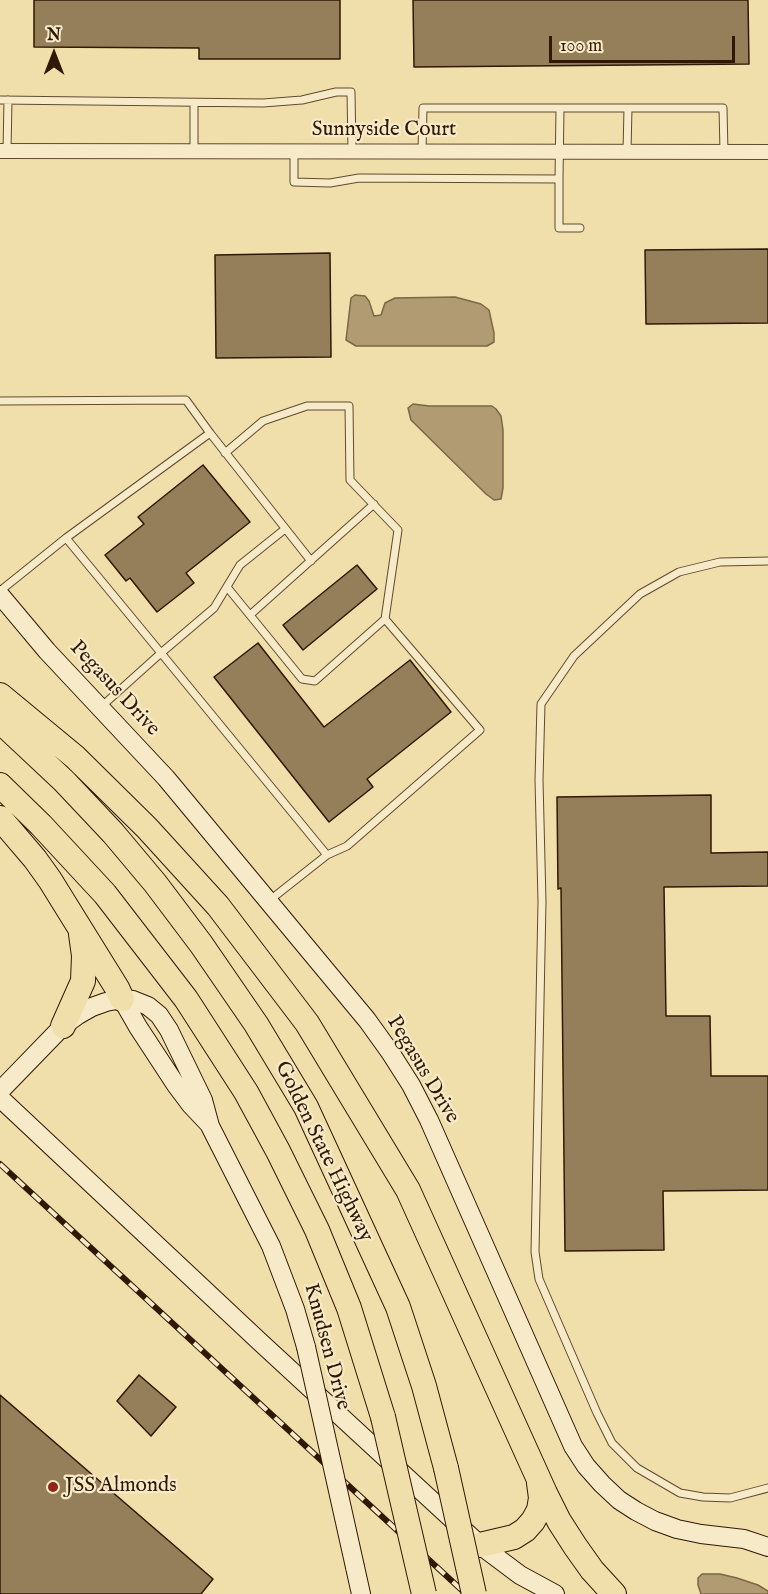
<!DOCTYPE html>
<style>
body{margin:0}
#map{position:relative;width:768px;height:1594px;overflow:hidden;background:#f1dfab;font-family:"IM FELL English",serif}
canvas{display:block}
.north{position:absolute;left:24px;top:24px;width:60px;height:60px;-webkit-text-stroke:4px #f6eac8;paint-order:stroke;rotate:0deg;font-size:16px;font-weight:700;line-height:24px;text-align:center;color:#311804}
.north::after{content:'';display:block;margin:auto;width:21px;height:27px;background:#311804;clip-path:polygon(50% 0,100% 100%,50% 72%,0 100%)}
.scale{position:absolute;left:549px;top:36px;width:186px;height:27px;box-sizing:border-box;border:3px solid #311804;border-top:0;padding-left:8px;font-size:18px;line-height:21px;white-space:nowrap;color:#311804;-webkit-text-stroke:4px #f6eac8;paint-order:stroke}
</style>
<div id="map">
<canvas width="768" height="1594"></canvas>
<div class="north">N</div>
<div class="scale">100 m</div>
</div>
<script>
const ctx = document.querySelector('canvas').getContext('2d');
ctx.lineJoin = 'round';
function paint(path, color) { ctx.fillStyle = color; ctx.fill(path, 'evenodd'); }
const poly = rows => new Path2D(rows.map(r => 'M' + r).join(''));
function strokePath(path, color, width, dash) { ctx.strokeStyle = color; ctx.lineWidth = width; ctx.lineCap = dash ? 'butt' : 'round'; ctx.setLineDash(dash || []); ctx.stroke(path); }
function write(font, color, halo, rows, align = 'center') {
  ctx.font = font + ' "IM FELL English",serif'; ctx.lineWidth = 4.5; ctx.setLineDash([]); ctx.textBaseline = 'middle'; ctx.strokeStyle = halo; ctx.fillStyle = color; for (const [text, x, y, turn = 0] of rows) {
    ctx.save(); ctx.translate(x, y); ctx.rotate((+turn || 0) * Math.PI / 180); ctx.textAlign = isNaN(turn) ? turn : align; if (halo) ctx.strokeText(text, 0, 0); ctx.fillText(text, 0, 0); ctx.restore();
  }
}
const water = poly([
 [355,295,365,296,369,301,374,316,381,315,385,303,395,298,455,297,481,304,489,310,494,333,494,342,487,346,356,346,346,340,351,298,355,295],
 [413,404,429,406,492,406,496,409,501,416,503,430,503,488,501,499,494,500,486,494,411,420,408,408,413,404],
 [702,1574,720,1574,737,1578,758,1585,768,1591,768,1594,701,1594,698,1585,698,1578,702,1574]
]);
const building = poly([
 [34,0,340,0,340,59,199,59,199,48,34,47,34,0],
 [413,0,748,0,749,64,414,67,413,0],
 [768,249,768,323,646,324,645,250,768,249],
 [330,253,331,357,216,358,215,255,330,253],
 [203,465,250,522,186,573,194,583,157,612,130,578,126,581,105,555,144,524,138,517,203,465],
 [357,565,377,589,303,650,283,625,357,565],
 [258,643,324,727,410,660,451,712,367,779,373,787,329,822,214,677,258,643],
 [711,795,711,853,768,852,768,886,664,887,666,1016,710,1016,711,1076,768,1076,768,1190,663,1191,664,1250,565,1251,561,888,558,889,557,797,711,795],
 [139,1375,176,1407,151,1436,117,1401,139,1375],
 [0,1395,213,1579,201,1594,0,1594,0,1395]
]);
const lane = poly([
 [0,100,263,103,302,100,336,92,351,92,352,151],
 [7,151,8,100],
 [194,151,194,103],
 [294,152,294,182,330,183,359,178,559,179,560,108],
 [422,152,423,108,723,108,724,152],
 [627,152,628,108],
 [559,179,559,228,580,228],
 [0,401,186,400,210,433,66,538],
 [210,433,311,561],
 [225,453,263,421,307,406,349,406,350,480,398,530,385,619,315,681,302,679,227,587],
 [768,561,720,562,679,572,640,594,574,656,541,704,539,780,542,902,535,1252,539,1279,597,1413,612,1443,637,1468,680,1493,703,1497,730,1498,768,1488],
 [0,591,66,538,161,653,214,608,240,565,285,529],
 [250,615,374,504],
 [102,706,161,653,327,855,270,900],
 [327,855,347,846,480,730,385,619]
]);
const street = poly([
 [0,151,768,152]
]);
const secondary = poly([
 [0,595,47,651,166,778,367,1020,390,1052,411,1085,429,1120,573,1446,586,1466,602,1484,619,1500,636,1511,655,1521,677,1529,701,1534,744,1539,768,1547],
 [122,999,138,1027,176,1085,191,1105,208,1123],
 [0,1091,63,1026,78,1015,92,1007,106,1002,122,999,133,1000,148,1006,159,1015,169,1030,203,1100,210,1126,271,1246,295,1309,306,1347],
 [0,1098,259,1341,480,1545,520,1575,555,1594],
 [355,1567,361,1594]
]);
const highway = poly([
 [0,695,75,757,147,828,218,906,307,1023,408,1190,545,1493,559,1521,575,1546,592,1570,614,1594],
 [0,721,64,781,113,833,155,883,201,944,256,1024,306,1107,398,1307,424,1386,446,1468],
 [0,785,41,825,105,894,186,999,246,1092,278,1151,317,1230,349,1308,383,1417],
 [0,818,35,859,50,880,117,988,122,999],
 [63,1026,83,981,84,956,81,934],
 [480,1545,514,1537,525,1530,533,1521,539,1510,541,1498,539,1483]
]);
const rail = poly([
 [0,1164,466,1594]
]);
const secondaryBridge = poly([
 [306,1347,355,1567]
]);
const highwayBridge = poly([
 [383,1417,424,1594],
 [446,1468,474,1594]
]);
const markers = [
 [53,1487,6,"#8f2418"]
];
const streetNames = [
 ["Sunnyside Court",384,131],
 ["Pegasus Drive",114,689,47],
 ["Pegasus Drive",422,1070,59],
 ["Golden State Highway",323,1152,64],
 ["Knudsen Drive",326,1347,75]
];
const poiNames = [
 ["JSS Almonds",65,1487]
];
paint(water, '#b09b72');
strokePath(water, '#7d6746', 1.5);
paint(building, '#957f5b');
strokePath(building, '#311804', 1.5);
strokePath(lane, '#614a2e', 9);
strokePath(street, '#614a2e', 16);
strokePath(secondary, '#311804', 20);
strokePath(highway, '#311804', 26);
strokePath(lane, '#f6eac8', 7);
strokePath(street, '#f6eac8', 14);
strokePath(secondary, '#f6eac8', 18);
strokePath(highway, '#f1dfab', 24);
strokePath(rail, '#311804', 6);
strokePath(rail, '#f6eac8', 4, [11]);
strokePath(secondaryBridge, '#311804', 20, []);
strokePath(highwayBridge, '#311804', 26, []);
strokePath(secondaryBridge, '#f6eac8', 18);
strokePath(highwayBridge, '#f1dfab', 24);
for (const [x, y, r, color] of markers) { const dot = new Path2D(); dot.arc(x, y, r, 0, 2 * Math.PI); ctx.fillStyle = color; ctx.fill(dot); strokePath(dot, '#f6eac8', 2); }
write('21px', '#311804', '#f6eac8', streetNames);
write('21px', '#311804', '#f6eac8', poiNames, 'left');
</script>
